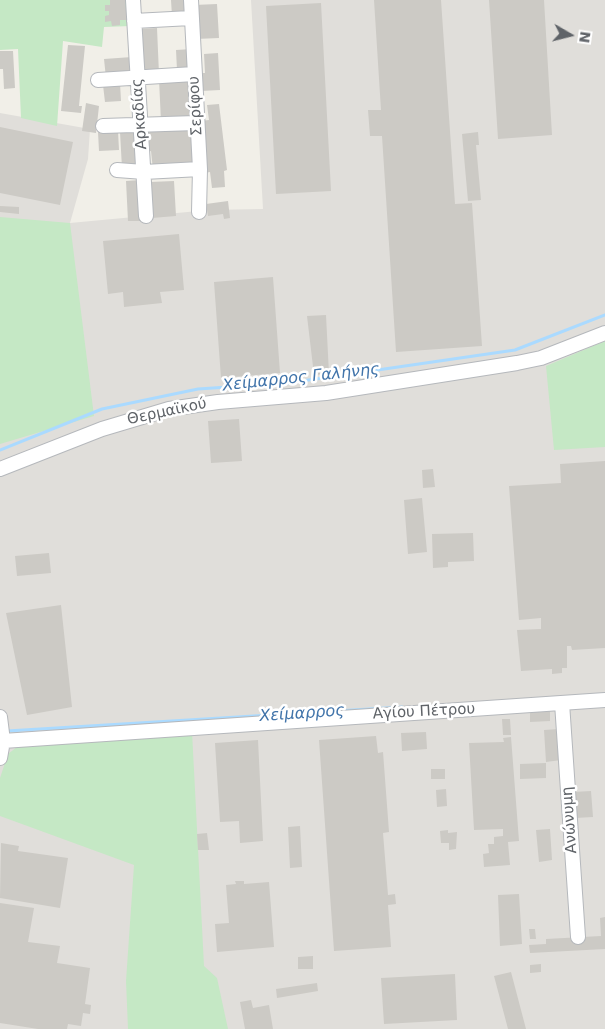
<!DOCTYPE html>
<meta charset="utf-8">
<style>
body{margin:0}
#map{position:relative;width:605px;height:1029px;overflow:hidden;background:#f1efe8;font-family:"DejaVu Sans",sans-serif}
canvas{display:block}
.north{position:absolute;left:545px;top:10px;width:50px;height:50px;-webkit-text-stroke:4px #fff;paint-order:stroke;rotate:98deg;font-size:14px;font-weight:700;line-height:20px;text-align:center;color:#5f6368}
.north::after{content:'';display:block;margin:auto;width:18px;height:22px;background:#5f6368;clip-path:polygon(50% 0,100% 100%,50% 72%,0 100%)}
</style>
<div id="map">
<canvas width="605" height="1029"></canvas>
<div class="north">N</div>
</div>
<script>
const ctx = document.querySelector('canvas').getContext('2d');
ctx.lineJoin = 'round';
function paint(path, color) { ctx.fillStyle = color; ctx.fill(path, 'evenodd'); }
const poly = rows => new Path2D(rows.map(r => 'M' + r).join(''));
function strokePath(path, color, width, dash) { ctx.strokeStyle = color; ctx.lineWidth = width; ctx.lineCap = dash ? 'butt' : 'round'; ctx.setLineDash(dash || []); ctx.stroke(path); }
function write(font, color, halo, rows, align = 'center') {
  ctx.font = font + ' "DejaVu Sans",sans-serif'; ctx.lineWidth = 5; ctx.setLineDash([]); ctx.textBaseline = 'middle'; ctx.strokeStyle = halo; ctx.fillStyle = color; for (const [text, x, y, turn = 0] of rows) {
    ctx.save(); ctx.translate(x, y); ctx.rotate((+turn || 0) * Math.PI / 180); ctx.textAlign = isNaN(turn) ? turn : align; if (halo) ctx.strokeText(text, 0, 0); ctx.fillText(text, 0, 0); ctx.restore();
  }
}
const industrial = poly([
 [251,0,605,0,605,1029,0,1029,0,113,90,129,88,159,70,223,209,210,263,209]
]);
const green = poly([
 [0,0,128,0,131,26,104,27,102,47,63,41,57,126,21,118,18,49,0,50],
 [0,217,70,223,94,416,0,444],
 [605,341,605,447,554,450,546,366],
 [192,731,204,966,217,978,228,1029,128,1029,126,981,134,865,0,816,0,778,8,754,17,747]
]);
const stream = poly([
 [0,450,102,409,198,389,288,383,515,350,605,315],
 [7,731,402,707]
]);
const building = poly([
 [110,0,125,0,127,20,120,20,120,25,112,26,111,21,105,22,105,16,109,15,109,11,105,11,105,5,110,5],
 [171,0,187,0,188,15,172,16],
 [374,0,441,0,455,204,472,203,482,346,396,352,382,136,370,136,368,110,381,110],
 [489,0,544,0,552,135,498,139],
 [321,3,331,191,276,194,266,6],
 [217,4,219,38,196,39,194,5],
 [157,28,159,74,140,75,137,29],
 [68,45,85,46,79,106,82,106,81,113,61,111],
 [192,49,193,69,177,70,176,50],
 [0,51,13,51,15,88,4,89,3,69,0,69],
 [218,53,220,90,201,91,200,73,205,73,204,54],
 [132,57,133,75,106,78,104,59],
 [193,77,195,120,161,122,159,79],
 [120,83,121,101,105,102,103,85],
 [86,103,99,106,96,133,82,131],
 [219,104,227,170,224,171,225,187,212,188,210,172,205,173,200,121,209,120,207,105],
 [0,127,73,142,60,205,0,193],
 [194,127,197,166,153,170,151,151,147,152,145,131],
 [118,131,119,150,99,151,98,132],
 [135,131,137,167,122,168,120,132],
 [478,132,479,145,476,145,481,200,468,201,462,134],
 [140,180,146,221,128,221,126,181],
 [174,181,176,216,152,218,150,182],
 [228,201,230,218,224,219,223,214,208,216,206,204],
 [0,206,19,207,19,214,0,212],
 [179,234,184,290,160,292,162,303,124,307,123,292,108,294,103,241],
 [273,277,280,373,221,378,214,282],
 [326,315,329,374,314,375,307,316],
 [239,419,242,461,211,463,208,421],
 [605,461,605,648,572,650,571,646,567,646,567,668,562,668,562,673,552,674,552,669,521,671,517,630,541,629,541,618,519,620,509,486,561,483,560,464],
 [433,469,435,487,423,488,422,470],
 [422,498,427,552,408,554,404,500],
 [473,533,474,561,448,562,448,567,433,568,432,534],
 [49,553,51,573,17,576,15,556],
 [61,605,72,707,27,715,6,613],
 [550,709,550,721,530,722,530,711],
 [502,719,510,719,511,735,503,735],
 [559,729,561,760,546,762,544,730],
 [426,732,427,749,402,751,401,733],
 [376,736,378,753,383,752,389,832,383,833,388,895,395,894,396,904,388,905,391,947,334,951,319,740],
 [511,737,519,841,508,842,510,865,484,867,483,854,489,853,488,844,494,844,494,837,503,836,503,829,474,830,469,743,504,742,503,738],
 [258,740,263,841,240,843,239,821,220,822,215,743],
 [546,763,546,778,520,779,520,764],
 [431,769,445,769,445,779,431,779],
 [446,789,447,806,437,807,436,790],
 [591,791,593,817,575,818,573,792],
 [300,826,302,867,290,868,288,827],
 [550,829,552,860,539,862,536,830],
 [448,830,448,833,457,832,456,849,449,850,449,843,441,843,440,831],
 [207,833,209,850,198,850,197,834],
 [1,843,19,846,18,851,68,858,60,908,0,898],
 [235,881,244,881,244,884,269,882,274,947,217,952,215,924,229,923,226,885,236,884],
 [519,894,522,944,500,946,498,895],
 [0,903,34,908,28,942,60,946,57,963,90,968,85,1004,91,1005,90,1014,83,1013,81,1026,68,1024,67,1029,38,1029,0,1023],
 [605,917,605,949,530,953,529,945,546,944,546,939,601,936,600,918],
 [529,929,535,929,536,939,530,939],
 [313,956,313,969,298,969,298,957],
 [541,964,541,972,530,973,530,965],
 [511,972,526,1029,508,1029,494,976],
 [455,974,457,1020,384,1024,381,978],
 [317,983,318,991,277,998,276,989],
 [251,1000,253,1008,269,1005,273,1029,245,1029,240,1002]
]);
const minor = poly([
 [133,0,146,216],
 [191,0,200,169,199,212],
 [134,21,191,18],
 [98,80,194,74],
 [103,126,196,123],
 [117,170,144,172,200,169],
 [0,469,102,429,169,409,218,402,326,393,517,363,541,358,605,333],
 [562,703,578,937],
 [0,717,3,741,0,758],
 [3,741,605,700]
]);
const streetNames = [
 ["Σερίφου",196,106,-93],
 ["Αρκαδίας",140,114,-94],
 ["Θερμαϊκού",167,412,-12],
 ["Αγίου Πέτρου",424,712,-3],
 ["Ανώνυμη",570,820,-94]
];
const waterNames = [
 ["Χείμαρρος Γαλήνης",301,378,-6],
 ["Χείμαρρος",302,714,-4]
];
paint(industrial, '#e0deda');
paint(green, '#c5e8c5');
strokePath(stream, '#aadaff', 3);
paint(building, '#cccac5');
strokePath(minor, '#b5b8bc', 16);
strokePath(minor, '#fff', 14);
write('15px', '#5f6368', '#fff', streetNames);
write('italic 16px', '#4174aa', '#fff', waterNames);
</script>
